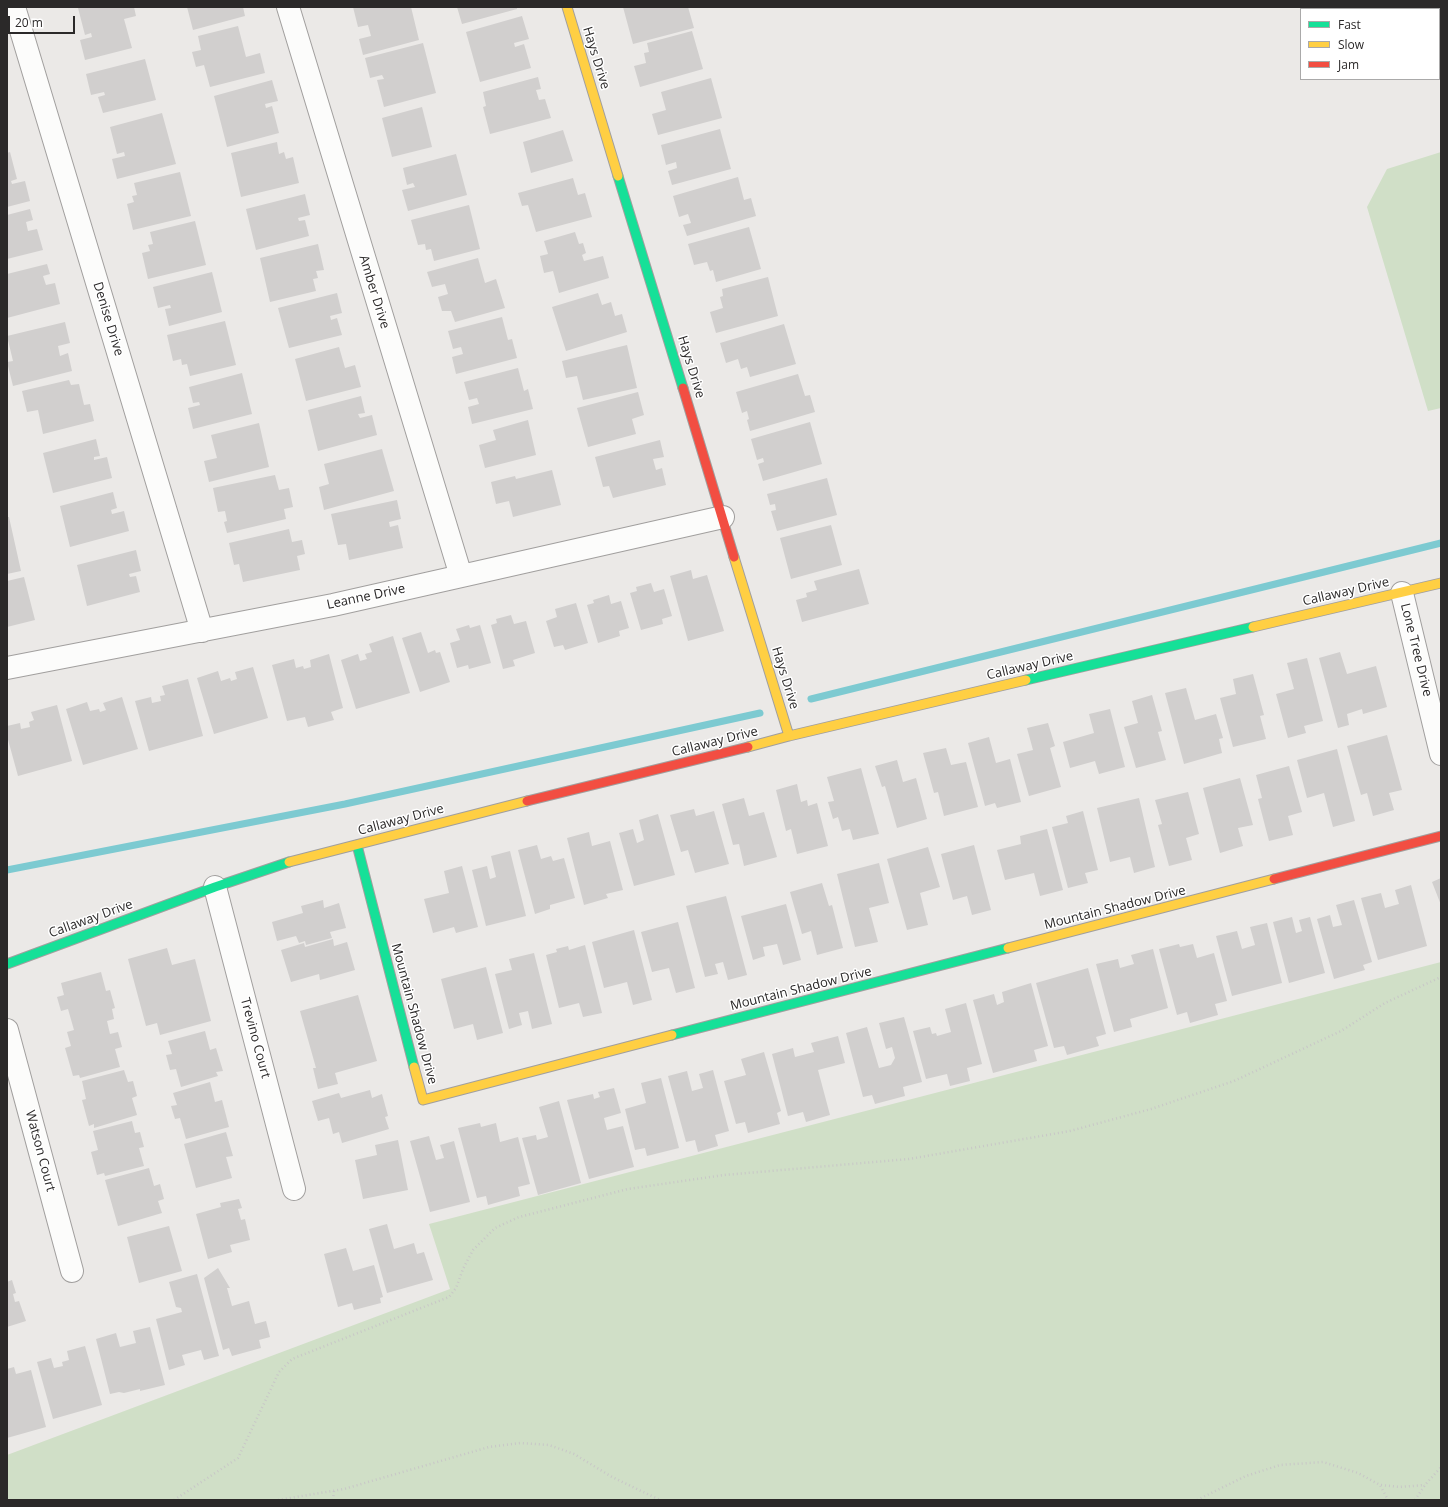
<!DOCTYPE html>
<style>
body{margin:0}
#map{position:relative;width:1448px;height:1507px;overflow:hidden;background:#ebe9e7;font-family:"Open Sans",sans-serif}
canvas{display:block}
.frame{position:absolute;inset:0;border:8px solid #2b2929;pointer-events:none}
.legend{position:absolute;left:1300px;top:8px;width:140px;height:72px;box-sizing:border-box;background:#fff;border:1px solid #aaa9a9;margin:0;padding:5px 7px;list-style:none;font-size:12px;color:#2b2929}
.legend li{display:flex;align-items:center;gap:8px;height:20px}
.legend b{width:20px;border:1px solid #aaa9a9}
.scale{position:absolute;left:8px;top:16px;width:67px;height:18px;box-sizing:border-box;border:2px solid #2b2929;border-top:0;padding-left:5px;font-size:12px;line-height:14px;white-space:nowrap;color:#2b2929;-webkit-text-stroke:3px #fff;paint-order:stroke}
</style>
<div id="map">
<canvas width="1448" height="1507"></canvas>
<div class="frame"></div>
<ul class="legend">
<li><b style="height:5px;background:#16e098"></b>Fast</li>
<li><b style="height:5px;background:#ffcf43"></b>Slow</li>
<li><b style="height:5px;background:#f24e42"></b>Jam</li>
</ul>
<div class="scale">20 m</div>
</div>
<script>
const ctx = document.querySelector('canvas').getContext('2d');
ctx.lineJoin = 'round';
function paint(path, color) { ctx.fillStyle = color; ctx.fill(path, 'evenodd'); }
const poly = rows => new Path2D(rows.map(r => 'M' + r).join(''));
function strokePath(path, color, width, dash) { ctx.strokeStyle = color; ctx.lineWidth = width; ctx.lineCap = dash ? 'butt' : 'round'; ctx.setLineDash(dash || []); ctx.stroke(path); }
function write(font, color, halo, rows, align = 'center') {
  ctx.font = font + ' "Open Sans",sans-serif'; ctx.lineWidth = 3; ctx.setLineDash([]); ctx.textBaseline = 'middle'; ctx.strokeStyle = halo; ctx.fillStyle = color; for (const [text, x, y, turn = 0] of rows) {
    ctx.save(); ctx.translate(x, y); ctx.rotate((+turn || 0) * Math.PI / 180); ctx.textAlign = isNaN(turn) ? turn : align; if (halo) ctx.strokeText(text, 0, 0); ctx.fillText(text, 0, 0); ctx.restore();
  }
}
const green = poly([
 [1441,152,1441,408,1428,411,1367,207,1387,169],
 [1441,962,1441,1500,7,1500,7,1455,450,1289,429,1224]
]);
const stream = poly([
 [811,699,1441,543],
 [7,870,345,804,760,713]
]);
const building = poly([
 [134,7,136,16,124,19,132,48,85,60,80,40,92,37,91,33,85,35,78,8],
 [187,7,243,7,245,16,193,30],
 [353,7,411,7,419,40,363,55,359,39,371,36,368,25,358,27],
 [457,7,517,7,517,9,462,24],
 [623,7,688,7,694,28,633,44],
 [522,16,529,39,514,43,515,47,524,44,531,68,480,82,466,32],
 [238,26,246,57,260,53,265,73,210,87,204,65,196,67,192,52,201,50,198,36],
 [692,31,703,69,640,87,634,66,646,63,644,53,649,52,647,43],
 [423,43,436,93,384,107,377,80,384,79,382,75,370,78,365,58],
 [145,59,156,100,103,113,98,97,105,95,104,92,91,95,86,74],
 [538,77,541,89,536,90,539,100,545,99,551,118,490,134,483,107,486,106,483,92],
 [711,78,722,118,658,135,652,114,666,110,661,92],
 [272,80,278,101,265,104,266,108,272,106,279,133,227,147,214,96],
 [422,107,432,147,392,157,382,118],
 [162,113,176,164,117,179,112,159,125,156,124,152,117,154,110,127],
 [720,129,731,169,672,185,668,171,677,168,676,162,666,165,661,145],
 [563,130,573,161,531,173,523,142],
 [277,142,279,154,284,152,286,159,293,157,299,183,241,197,231,153],
 [10,152,17,179,11,181,12,184,25,181,30,201,7,207,7,153],
 [456,154,467,195,408,211,402,190,415,187,413,183,407,185,403,168],
 [180,172,191,216,133,230,127,204,134,202,132,196,137,195,134,183],
 [738,177,744,200,751,198,756,216,687,236,683,225,691,223,688,214,679,217,673,196],
 [573,178,578,195,585,193,592,217,536,232,528,205,522,206,518,193],
 [305,194,310,215,298,218,299,221,305,220,309,236,256,250,246,209],
 [469,205,480,249,434,261,431,249,426,250,425,244,418,245,411,220],
 [30,209,33,220,26,222,28,231,37,229,43,250,7,259,7,215],
 [195,221,206,265,148,279,142,253,150,251,148,245,153,244,150,232],
 [749,227,761,269,716,282,713,270,710,271,707,262,694,265,688,244],
 [575,232,579,244,583,243,586,253,582,255,584,261,603,256,609,278,559,293,553,271,544,273,540,256,548,254,544,241],
 [318,244,324,270,316,271,318,278,313,279,316,291,270,302,260,258],
 [478,258,485,283,496,279,505,308,455,322,451,311,442,311,438,297,448,294,445,284,432,287,427,272],
 [47,264,50,274,43,276,46,285,55,283,60,304,7,318,7,274],
 [212,272,222,312,169,326,165,309,171,308,170,305,158,308,153,287],
 [768,277,778,316,716,333,710,312,723,308,720,297,723,296,722,289],
 [337,293,342,313,330,316,331,320,337,318,342,335,289,348,278,308],
 [598,293,602,305,611,302,615,316,622,314,627,332,566,351,552,307],
 [502,317,508,340,512,339,517,358,456,374,452,357,463,354,461,347,453,349,448,331],
 [225,321,236,365,190,376,187,364,182,365,181,359,173,361,167,335],
 [65,322,70,343,58,346,60,356,68,353,72,371,13,386,7,362,13,361,7,336],
 [784,324,796,364,750,377,747,367,741,369,738,359,726,363,720,343],
 [627,345,637,388,583,400,577,376,566,378,562,361],
 [339,347,345,368,355,365,361,387,306,401,295,359],
 [518,368,524,391,528,389,533,409,472,424,468,407,479,404,477,398,469,400,464,382],
 [242,373,252,414,193,429,188,408,200,405,199,402,193,403,189,387],
 [798,374,805,396,810,395,815,412,750,431,747,420,749,419,747,411,742,413,736,392],
 [69,380,71,385,79,384,84,405,90,404,94,421,43,434,38,410,27,412,22,391],
 [638,392,644,415,632,419,636,434,588,447,577,408],
 [361,396,365,413,358,414,360,418,372,415,377,435,318,451,308,410],
 [528,420,536,455,485,468,479,445,496,440,493,430],
 [810,422,822,464,763,481,758,464,764,462,763,458,757,460,751,439],
 [259,423,269,467,209,482,204,461,217,458,211,435],
 [96,439,100,456,94,457,94,460,107,457,112,478,53,493,43,453],
 [660,440,664,457,653,459,656,470,662,468,666,485,613,498,609,486,603,487,595,457],
 [382,449,394,491,324,510,319,487,329,484,324,464],
 [552,470,561,505,513,517,509,501,496,504,491,482,515,476,516,479],
 [275,475,279,490,289,488,293,507,284,509,286,519,227,533,224,522,227,521,225,511,218,512,213,488],
 [827,478,837,515,777,531,771,511,776,510,775,504,770,505,767,494],
 [113,492,117,508,111,510,112,514,124,511,129,531,70,547,60,506],
 [397,500,401,519,389,522,390,527,398,525,403,548,349,560,346,544,338,545,331,514],
 [7,517,9,517,21,571,7,574],
 [831,525,842,565,791,579,780,538],
 [289,529,292,542,302,540,305,554,297,556,300,570,243,582,239,564,234,565,229,543],
 [136,550,141,571,129,574,130,577,136,576,140,592,87,606,77,565],
 [859,569,869,604,802,622,796,600,807,597,806,593,817,590,814,581],
 [691,570,693,579,707,575,724,631,688,641,670,576],
 [24,577,35,620,7,627,7,581],
 [651,583,654,592,664,589,672,616,662,619,663,624,641,630,630,593,637,591,636,587],
 [609,595,611,604,621,601,629,628,619,631,620,636,598,643,587,605,594,603,593,600],
 [576,603,588,643,565,650,563,645,554,647,546,621,557,617,555,609],
 [511,615,514,624,526,621,535,653,513,660,515,666,503,669,491,625,497,623,496,619],
 [469,625,470,628,480,625,491,663,469,669,468,665,457,668,450,643,460,640,456,629],
 [421,632,428,653,435,650,436,653,440,652,450,682,420,692,402,638],
 [393,636,410,693,356,709,341,660,358,654,360,661,367,659,365,654,372,652,369,644],
 [1340,652,1347,674,1376,666,1387,707,1363,714,1362,709,1347,714,1349,725,1338,728,1319,658],
 [329,654,343,708,331,712,334,720,308,727,305,717,287,721,272,665,294,659,296,668,303,666,304,669,311,667,310,660],
 [1307,658,1323,721,1304,726,1306,733,1288,738,1276,694,1294,689,1287,663],
 [253,667,268,718,214,734,197,678,218,671,221,681,230,678,231,681,237,679,235,672],
 [1253,674,1264,715,1260,716,1266,739,1233,747,1220,698,1236,694,1233,679],
 [188,679,203,736,149,751,135,701,151,697,152,703,161,701,160,696,165,695,162,686],
 [1186,688,1195,720,1216,714,1223,738,1219,739,1222,753,1184,764,1165,693],
 [1152,695,1162,731,1158,732,1166,760,1136,768,1124,727,1138,723,1132,701],
 [122,697,138,749,83,765,66,709,87,702,90,711,99,709,100,712,106,710,103,703],
 [57,705,72,761,18,776,7,736,7,726,20,723,21,729,30,727,29,722,34,720,31,712],
 [1110,709,1125,767,1099,774,1095,761,1070,768,1063,742,1094,733,1089,714],
 [1048,723,1055,746,1050,748,1061,787,1029,796,1017,754,1033,750,1027,728],
 [1387,735,1402,790,1389,793,1394,810,1373,816,1367,793,1361,795,1347,746],
 [989,737,996,763,1010,759,1021,802,997,808,995,803,985,806,968,743],
 [946,748,951,765,966,762,978,807,944,816,938,792,934,793,923,753],
 [1337,749,1355,821,1333,827,1324,793,1307,798,1297,760],
 [897,760,903,782,916,778,927,819,897,828,885,786,882,787,875,766],
 [1289,766,1302,812,1288,816,1293,835,1269,841,1258,799,1262,798,1256,775],
 [861,768,879,834,853,840,850,829,842,831,838,817,833,819,828,802,834,801,827,777],
 [1240,778,1253,825,1238,828,1243,846,1220,853,1203,788],
 [797,784,801,802,807,800,808,806,817,803,828,846,797,854,791,829,786,831,776,790],
 [1188,792,1199,834,1186,838,1192,860,1169,866,1158,825,1162,824,1155,800],
 [744,798,749,816,764,812,777,857,744,866,739,844,733,845,722,804],
 [1139,798,1155,867,1134,873,1130,857,1110,862,1097,808],
 [694,809,696,816,714,811,729,864,695,873,688,850,681,852,670,815],
 [1083,811,1098,870,1085,873,1088,883,1068,888,1052,827,1068,823,1066,816],
 [658,814,675,875,634,886,619,833,633,829,637,843,644,840,639,820],
 [1047,829,1063,890,1040,896,1034,873,1005,880,997,850,1021,844,1020,836],
 [589,832,592,846,610,841,623,890,606,894,608,898,584,905,567,838],
 [537,845,541,859,551,856,553,861,564,858,575,898,550,905,550,909,535,914,518,850],
 [974,845,991,910,972,915,967,896,953,900,941,854],
 [928,847,940,887,920,893,928,925,907,930,887,859],
 [510,851,526,916,486,926,472,870,487,866,490,879,496,877,491,856],
 [879,863,889,903,869,908,878,942,855,947,837,874],
 [462,866,478,927,456,933,454,927,433,933,424,899,449,893,444,871],
 [1441,878,1441,905,1432,882],
 [822,883,829,906,832,905,843,948,817,955,811,931,802,934,790,892],
 [1411,885,1427,946,1378,960,1361,898,1381,893,1385,908,1399,904,1395,890],
 [726,896,747,975,728,980,723,962,715,964,718,974,705,977,686,906],
 [323,900,324,908,339,903,346,928,330,932,332,938,306,945,305,941,299,943,296,936,277,941,272,922,303,913,301,906],
 [1354,900,1372,962,1363,965,1365,970,1334,979,1317,919,1330,915,1333,927,1342,925,1336,905],
 [786,904,801,960,783,965,777,944,763,947,765,956,753,960,741,916],
 [1292,917,1296,933,1302,931,1299,920,1310,917,1325,973,1289,983,1273,922],
 [678,922,695,988,676,993,669,968,652,972,641,932],
 [1267,923,1282,983,1232,996,1216,936,1237,931,1242,949,1255,945,1250,927],
 [634,930,652,1000,633,1005,627,982,604,988,592,942],
 [333,939,334,946,347,942,355,970,320,980,319,974,291,982,281,950,304,943,305,947],
 [1179,944,1180,947,1193,944,1197,958,1214,953,1227,1001,1215,1004,1218,1015,1190,1023,1187,1012,1177,1015,1159,949],
 [585,945,602,1013,583,1017,579,1003,559,1008,546,955,557,952,556,949,568,946,569,950],
 [167,948,172,965,195,959,211,1021,160,1035,157,1023,146,1026,128,959],
 [1153,949,1168,1008,1130,1019,1132,1027,1114,1032,1096,964,1118,959,1120,968,1134,964,1131,955],
 [534,953,552,1024,532,1029,528,1011,519,1013,522,1025,509,1029,495,974,512,970,509,959],
 [486,967,503,1033,477,1040,473,1024,454,1029,441,979],
 [1088,968,1106,1034,1096,1037,1099,1046,1067,1055,1064,1046,1054,1048,1036,983],
 [101,972,106,991,110,990,115,1008,112,1009,114,1019,107,1021,110,1034,118,1032,122,1047,115,1049,120,1067,80,1078,79,1075,73,1076,65,1048,71,1046,67,1032,74,1030,68,1009,61,1011,57,997,64,995,61,983],
 [1031,983,1048,1046,1034,1050,1037,1061,993,1073,973,1000,994,994,997,1005,1004,1002,1002,992],
 [358,995,377,1061,335,1073,338,1084,318,1089,313,1068,316,1068,300,1011],
 [966,1003,982,1064,967,1068,970,1081,950,1086,947,1074,926,1079,913,1031,930,1027,932,1034,936,1033,937,1036,951,1032,945,1009],
 [904,1017,922,1082,903,1087,905,1096,875,1104,872,1095,863,1097,846,1033,867,1027,879,1068,891,1065,895,1058,892,1047,886,1049,879,1023],
 [205,1031,210,1050,216,1048,223,1071,216,1072,218,1076,181,1087,176,1069,170,1070,166,1055,172,1054,168,1041],
 [838,1036,845,1063,818,1070,830,1115,806,1122,803,1112,788,1116,772,1054,793,1048,795,1057,814,1052,811,1043],
 [764,1052,781,1111,777,1113,780,1124,748,1133,745,1122,736,1124,724,1081,746,1075,741,1059],
 [124,1070,128,1082,133,1081,137,1096,132,1098,137,1115,94,1128,94,1124,89,1126,82,1100,86,1099,82,1081],
 [713,1070,729,1131,715,1135,718,1146,698,1152,695,1140,686,1142,668,1076,687,1071,692,1091,703,1088,699,1074],
 [661,1078,679,1148,647,1156,645,1148,635,1150,625,1109,646,1103,641,1083],
 [210,1082,215,1102,222,1100,229,1127,186,1139,180,1118,175,1119,171,1106,177,1105,173,1093],
 [614,1088,621,1113,604,1118,607,1130,623,1126,634,1167,589,1179,567,1100,593,1094,594,1099,600,1097,598,1092],
 [370,1090,372,1098,382,1094,388,1116,385,1117,389,1129,342,1143,339,1132,333,1134,329,1118,318,1121,312,1101,339,1093,341,1098],
 [559,1101,581,1183,538,1195,522,1138,536,1135,537,1140,548,1137,539,1107],
 [132,1121,135,1133,140,1132,144,1147,139,1148,144,1166,105,1176,104,1173,97,1175,91,1152,98,1150,93,1131],
 [480,1123,481,1127,496,1123,500,1142,518,1137,530,1184,518,1187,520,1196,488,1205,486,1196,477,1198,458,1128],
 [226,1132,233,1156,226,1157,232,1178,196,1188,184,1144],
 [429,1136,436,1160,444,1158,440,1145,454,1141,470,1202,430,1212,410,1141],
 [398,1140,408,1190,363,1199,355,1160,377,1155,375,1145],
 [149,1168,154,1186,160,1184,164,1199,158,1201,162,1213,118,1226,105,1180],
 [239,1199,242,1208,238,1209,241,1220,245,1219,250,1240,230,1245,232,1252,208,1259,196,1214,221,1207,220,1203],
 [387,1224,394,1249,414,1243,417,1254,424,1252,433,1280,387,1293,369,1229],
 [169,1226,182,1271,139,1283,127,1237],
 [346,1248,353,1271,374,1265,383,1297,380,1298,381,1303,354,1310,352,1303,338,1307,324,1254],
 [218,1268,230,1288,227,1288,232,1306,249,1301,255,1324,266,1321,270,1337,259,1340,261,1348,232,1356,229,1348,223,1350,204,1278],
 [197,1274,219,1356,204,1360,201,1350,182,1355,185,1365,169,1370,156,1319,182,1312,181,1308,176,1307,169,1282],
 [12,1280,16,1293,13,1294,15,1302,19,1301,26,1321,7,1327,7,1282],
 [150,1327,165,1385,140,1391,140,1389,124,1393,119,1392,110,1394,96,1339,116,1333,120,1347,136,1343,133,1331],
 [85,1346,102,1405,53,1419,37,1362,51,1358,54,1368,63,1366,62,1362,69,1360,67,1351],
 [14,1367,16,1374,31,1370,46,1427,7,1438,7,1369]
]);
const path = poly([
 [1381,1485,1400,1487,1425,1485],
 [174,1500,238,1458,279,1372,292,1359,449,1297,456,1288,463,1269,473,1250,495,1228,519,1217,628,1189,724,1175,909,1159,1070,1131,1151,1109,1234,1081,1341,1031,1385,1003,1441,977],
 [278,1500,344,1489,489,1447,520,1443,549,1445,574,1454,612,1477,660,1500],
 [333,1500,334,1491],
 [1197,1500,1246,1476,1280,1465,1323,1462,1358,1473,1380,1485,1388,1500],
 [1415,1500,1425,1485,1441,1467]
]);
const street = poly([
 [14,7,202,631],
 [288,7,461,576],
 [1402,593,1441,754],
 [7,668,333,605,723,517],
 [215,887,294,1189],
 [7,1030,72,1271]
]);
const fast = poly([
 [618,176,683,388],
 [1026,680,1253,627],
 [357,845,414,1067],
 [7,964,215,887,289,862],
 [672,1035,1008,948]
]);
const slow = poly([
 [567,7,618,176],
 [734,557,789,736],
 [1253,627,1441,583],
 [748,747,789,736,1026,680],
 [289,862,527,801],
 [1008,948,1274,879],
 [414,1067,423,1100,672,1035]
]);
const jam = poly([
 [683,388,734,557],
 [527,801,748,747],
 [1274,879,1441,836]
]);
const streetNames = [
 ["Hays Drive",596,58,73],
 ["Amber Drive",374,292,73],
 ["Denise Drive",108,319,73],
 ["Hays Drive",691,367,73],
 ["Callaway Drive",1346,592,-13],
 ["Leanne Drive",366,597,-12],
 ["Lone Tree Drive",1416,650,76],
 ["Callaway Drive",1030,666,-13],
 ["Hays Drive",785,678,73],
 ["Callaway Drive",715,742,-14],
 ["Callaway Drive",401,820,-15],
 ["Mountain Shadow Drive",1115,908,-14],
 ["Callaway Drive",91,919,-20],
 ["Mountain Shadow Drive",801,989,-14],
 ["Mountain Shadow Drive",414,1014,75],
 ["Trevino Court",255,1038,75],
 ["Watson Court",40,1151,75]
];
paint(green, '#d0dfc7');
strokePath(stream, '#7dcad1', 7);
paint(building, '#d1cfce');
strokePath(street, '#a19f9e', 24);
strokePath(fast, '#a19f9e', 11);
strokePath(slow, '#a19f9e', 11);
strokePath(jam, '#a19f9e', 11);
strokePath(path, '#c8c7c7', 2.5, [1, 3]);
strokePath(street, '#fcfcfb', 22);
strokePath(fast, '#16e098', 9);
strokePath(slow, '#ffcf43', 9);
strokePath(jam, '#f24e42', 9);
write('13px', '#2b2929', '#fff', streetNames);
</script>
